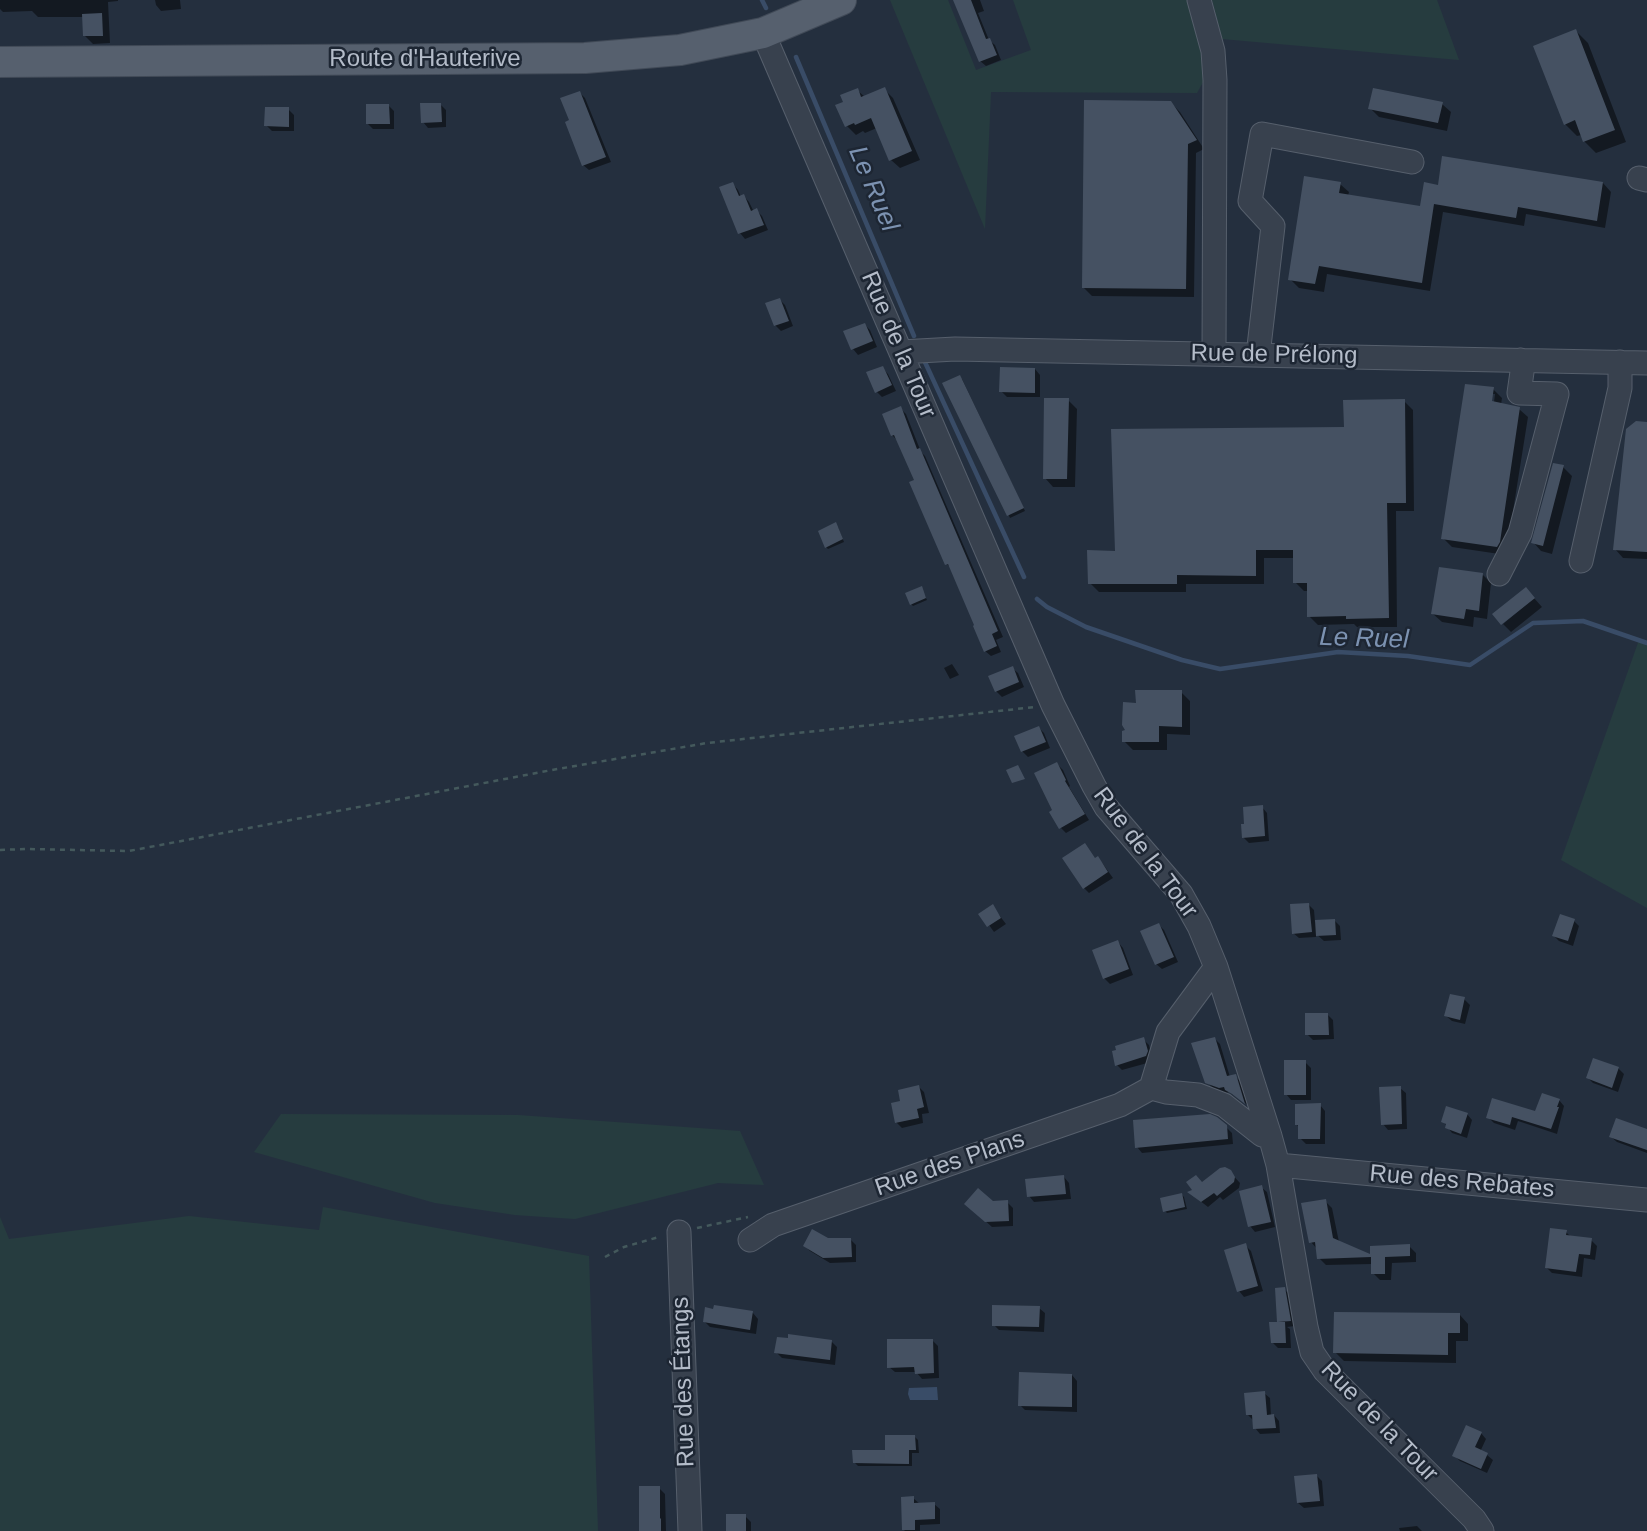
<!DOCTYPE html>
<meta charset="utf-8">
<style>
body{margin:0}
canvas{display:block;background:#242f3e}
</style>
<canvas width="1647" height="1531"></canvas>
<script>
const ctx = document.querySelector('canvas').getContext('2d');
ctx.lineJoin = 'round';
function paint(path, color) { ctx.fillStyle = color; ctx.fill(path, 'evenodd'); }
const poly = rows => new Path2D(rows.map(r => 'M' + r).join(''));
function strokePath(path, color, width, dash) { ctx.strokeStyle = color; ctx.lineWidth = width; ctx.lineCap = dash ? 'butt' : 'round'; ctx.setLineDash(dash || []); ctx.stroke(path); }
function write(font, color, halo, rows, align = 'center') {
  ctx.font = font + ' Arial,sans-serif'; ctx.lineWidth = 5; ctx.setLineDash([]); ctx.textBaseline = 'middle'; ctx.strokeStyle = halo; ctx.fillStyle = color; for (const [text, x, y, turn = 0] of rows) {
    ctx.save(); ctx.translate(x, y); ctx.rotate((+turn || 0) * Math.PI / 180); ctx.textAlign = isNaN(turn) ? turn : align; if (halo) ctx.strokeText(text, 0, 0); ctx.fillText(text, 0, 0); ctx.restore();
  }
}
const green = poly([
 [890,0,948,0,976,70,1031,50,1013,0,1187,0,1207,75,1197,93,991,92,985,229],
 [1212,0,1437,0,1459,60,1222,39],
 [1639,640,1647,643,1647,908,1561,860],
 [281,1114,518,1115,740,1131,764,1185,718,1183,575,1219,515,1215,435,1203,254,1152],
 [323,1207,589,1256,598,1531,0,1531,0,1217,9,1239,189,1216,319,1230]
]);
const water = poly([
 [937,1387,938,1400,910,1400,908,1394,909,1388]
]);
const shadow = poly([
 [0,0,118,0,118,1,108,2,110,43,93,44,85,36,84,17,38,17,32,11,3,12,0,9],
 [155,0,180,0,181,9,161,11,156,5],
 [955,0,980,0,984,11,978,13,989,40,995,45,1001,60,986,66,980,61],
 [1576,31,1588,43,1626,142,1596,153,1584,141,1582,135,1577,136,1565,124],
 [884,89,893,98,920,160,900,168,891,160,877,128,865,133,863,131,856,135,847,126,857,90,865,97],
 [580,93,585,98,611,162,589,170,583,165,571,121],
 [1171,103,1180,112,1204,149,1196,153,1194,297,1092,296,1083,287],
 [440,104,446,110,446,127,428,128,423,122],
 [1442,104,1451,112,1447,131,1379,117,1370,108],
 [389,106,394,111,394,129,373,129,367,123],
 [288,109,294,115,294,131,272,131,266,125],
 [1603,183,1611,192,1605,228,1526,214,1524,226,1443,212,1430,291,1327,274,1324,292,1299,288,1290,279,1340,184,1349,192,1348,196,1422,208,1439,187],
 [733,184,738,190,741,197,744,196,749,202,754,212,757,211,762,216,768,230,745,239,740,233],
 [780,300,785,305,793,326,781,331,775,325],
 [865,325,870,330,877,347,858,355,853,349],
 [882,368,888,374,896,391,882,397,877,392],
 [1035,369,1040,375,1040,397,1007,397,1001,391],
 [962,379,1025,511,1010,518,945,384],
 [1466,386,1493,389,1502,398,1501,405,1519,409,1528,417,1506,555,1452,547,1443,538],
 [1491,394,1495,394,1493,410,1490,410],
 [1068,400,1077,409,1075,487,1053,487,1045,478],
 [1404,401,1413,410,1414,511,1396,511,1397,627,1357,627,1354,624,1318,625,1309,616,1309,591,1304,591,1295,582,1295,558,1264,558,1264,584,1186,584,1186,592,1099,592,1090,583,1117,552,1345,429],
 [901,409,906,414,921,452,925,456,1003,637,996,640,1001,652,991,656,985,651,952,569,947,564,916,481,898,441,892,435],
 [1647,424,1647,559,1623,558,1615,549],
 [1563,467,1572,476,1552,554,1541,551,1533,542],
 [838,527,844,542,828,549,826,547],
 [1483,575,1491,583,1487,619,1474,617,1473,627,1442,622,1433,614],
 [921,588,927,600,913,606,911,604],
 [1534,598,1542,607,1511,632,1503,624],
 [952,664,959,675,950,679,944,668],
 [1012,668,1018,673,1024,687,1002,697,996,691],
 [1181,692,1190,701,1190,735,1167,734,1167,750,1133,750,1124,741,1138,705],
 [1039,728,1044,733,1050,748,1028,757,1022,751],
 [1057,764,1063,770,1070,786,1069,787,1089,820,1066,833,1061,828,1054,811],
 [1262,807,1267,813,1269,841,1249,843,1243,837],
 [1085,845,1096,860,1098,859,1103,864,1113,878,1089,893,1084,888],
 [1309,905,1314,910,1315,922,1335,921,1340,926,1341,940,1324,941,1316,934,1316,937,1299,938,1293,933],
 [993,907,1006,924,994,932,981,914],
 [1574,921,1579,926,1573,946,1559,941,1554,936],
 [1159,925,1164,930,1178,962,1162,969,1156,964],
 [1118,942,1123,948,1133,975,1110,984,1104,978],
 [1464,999,1470,1005,1465,1024,1452,1021,1446,1016],
 [1328,1015,1333,1020,1334,1039,1313,1040,1307,1034],
 [1143,1039,1149,1045,1152,1057,1151,1062,1122,1070,1117,1065],
 [1215,1039,1220,1044,1230,1077,1235,1076,1241,1082,1248,1105,1229,1092,1226,1093,1213,1088,1207,1082],
 [1305,1062,1311,1068,1311,1100,1291,1100,1286,1094],
 [1618,1068,1624,1074,1618,1092,1593,1083,1588,1078],
 [919,1087,924,1092,929,1113,922,1114,923,1123,902,1128,896,1122,902,1103],
 [1400,1088,1406,1093,1407,1129,1388,1130,1383,1124],
 [1559,1100,1564,1106,1557,1134,1518,1121,1515,1130,1494,1123,1488,1117,1536,1113],
 [1320,1105,1325,1111,1325,1144,1306,1144,1300,1138,1300,1128,1297,1125],
 [1467,1114,1472,1120,1467,1138,1452,1133,1443,1121],
 [1226,1127,1232,1133,1233,1144,1142,1153,1137,1147],
 [1647,1131,1647,1153,1617,1142,1611,1137],
 [1230,1172,1240,1183,1239,1188,1223,1200,1220,1197,1208,1207,1195,1197,1195,1191,1203,1184],
 [1064,1177,1069,1183,1071,1199,1034,1202,1029,1196],
 [1261,1187,1267,1192,1275,1227,1255,1232,1250,1226],
 [1182,1195,1184,1197,1187,1209,1167,1213,1165,1211],
 [1325,1201,1332,1208,1339,1242,1372,1257,1409,1246,1416,1253,1416,1262,1392,1263,1391,1280,1380,1280,1373,1273,1373,1264,1326,1265,1319,1258,1317,1249,1311,1242],
 [1007,1202,1013,1208,1013,1226,992,1227,972,1209,992,1203],
 [1566,1232,1571,1237,1591,1240,1597,1246,1595,1260,1584,1258,1582,1277,1552,1273,1546,1267],
 [850,1239,856,1245,856,1262,830,1263,810,1251,805,1246,828,1240],
 [1245,1245,1251,1251,1263,1291,1244,1297,1239,1291],
 [1284,1289,1290,1295,1295,1326,1287,1327,1290,1329,1291,1348,1278,1348,1273,1343,1281,1324,1279,1321],
 [1039,1308,1045,1313,1044,1332,999,1330,994,1325],
 [753,1313,758,1319,756,1334,710,1327,704,1321],
 [1460,1315,1468,1324,1468,1341,1456,1341,1456,1363,1344,1361,1335,1352],
 [932,1340,938,1346,939,1378,922,1379,916,1372,895,1372,889,1367],
 [832,1342,837,1347,835,1365,782,1358,776,1352],
 [1072,1375,1077,1381,1077,1412,1025,1410,1020,1405],
 [1264,1393,1270,1398,1271,1416,1274,1415,1279,1421,1280,1433,1260,1434,1255,1428,1254,1421,1248,1415],
 [1481,1433,1486,1439,1480,1452,1487,1455,1493,1460,1487,1473,1460,1461,1454,1455],
 [914,1436,918,1440,919,1453,912,1453,912,1466,858,1466,854,1462,887,1451],
 [1316,1475,1322,1481,1324,1506,1304,1508,1298,1503],
 [659,1488,665,1494,666,1531,641,1531],
 [913,1498,920,1504,934,1504,940,1509,940,1524,920,1525,920,1531,905,1531,904,1530],
 [745,1516,751,1522,751,1531,728,1531],
 [1417,1526,1422,1531,1400,1531,1399,1528]
]);
const stream = poly([
 [762,0,766,8],
 [796,57,914,336],
 [924,360,1024,577],
 [1037,599,1047,607,1086,627,1182,660,1220,669,1338,652,1408,656,1470,665,1533,623,1583,621,1647,643]
]);
const building = poly([
 [953,0,971,0,986,39,990,38,997,55,979,62],
 [102,13,103,36,83,36,82,14],
 [1576,29,1615,130,1583,142,1575,120,1564,125,1533,46],
 [885,87,912,151,889,161,871,118,855,125,854,123,845,127,835,105,843,102,840,95,858,88,861,97],
 [1373,88,1443,102,1438,123,1368,109],
 [580,91,606,157,582,166,565,122,569,120,560,98],
 [1084,100,1171,101,1197,140,1188,144,1186,289,1082,288],
 [420,103,441,103,442,122,421,123],
 [366,104,389,104,390,124,366,124],
 [265,107,289,107,289,127,264,126],
 [1442,156,1603,182,1597,221,1518,207,1516,218,1434,204,1422,283,1319,266,1315,284,1288,280,1304,176,1341,182,1339,193,1420,206,1424,182,1438,185],
 [733,182,739,196,744,194,751,211,757,208,764,225,738,234,719,187],
 [780,298,789,321,774,326,765,303],
 [865,323,873,341,851,350,843,331],
 [883,366,892,385,875,393,866,372],
 [1000,367,1035,368,1035,393,999,392],
 [960,375,1024,508,1007,516,942,383],
 [1465,384,1494,387,1492,401,1520,407,1500,542,1497,547,1441,539],
 [1044,398,1069,398,1067,479,1043,479],
 [1405,399,1406,503,1387,503,1389,618,1346,619,1346,616,1307,617,1307,583,1293,583,1293,550,1256,550,1256,576,1177,575,1177,584,1088,584,1087,550,1115,551,1111,429,1344,427,1343,400],
 [901,406,917,449,920,448,998,631,992,634,997,646,984,652,973,626,974,625,948,564,945,565,909,482,914,480,894,435,891,436,882,414],
 [1636,421,1647,422,1647,552,1613,550,1626,429],
 [1553,463,1564,465,1543,546,1531,543],
 [836,522,843,539,825,548,818,531],
 [1439,567,1483,573,1479,611,1466,609,1464,619,1431,614],
 [922,586,926,598,910,605,905,593],
 [1526,587,1535,598,1501,625,1492,614],
 [1013,666,1019,682,995,692,988,676],
 [1135,690,1182,690,1182,727,1159,726,1159,742,1122,742,1122,731,1125,730,1122,725,1123,702,1136,703],
 [1039,726,1046,742,1021,752,1014,736],
 [1057,762,1066,780,1065,781,1085,814,1059,829,1049,812,1052,810,1034,773],
 [1018,765,1025,779,1012,783,1006,770],
 [1263,805,1265,836,1242,838,1241,824,1244,824,1243,807],
 [1085,843,1095,858,1098,856,1108,872,1083,889,1062,858],
 [1309,903,1312,932,1292,934,1290,904],
 [993,904,1001,918,987,927,978,914],
 [1560,914,1575,919,1568,941,1552,936],
 [1335,919,1336,935,1316,936,1315,920],
 [1159,923,1174,957,1155,965,1140,931],
 [1118,940,1129,969,1103,979,1092,950],
 [1450,994,1465,997,1460,1020,1444,1016],
 [1305,1013,1328,1013,1329,1035,1305,1035],
 [1144,1037,1148,1051,1146,1056,1115,1066,1112,1051,1116,1050,1115,1046],
 [1215,1037,1227,1076,1236,1074,1245,1104,1232,1094,1225,1090,1224,1087,1219,1088,1205,1083,1191,1043],
 [1593,1058,1619,1067,1612,1088,1586,1078],
 [1284,1060,1306,1060,1306,1095,1284,1095],
 [919,1085,924,1107,917,1109,919,1118,895,1123,891,1103,900,1101,898,1090],
 [1401,1086,1402,1124,1381,1125,1379,1087],
 [1542,1093,1560,1099,1557,1107,1559,1107,1551,1129,1512,1117,1510,1125,1486,1118,1492,1098,1535,1111],
 [1321,1103,1320,1139,1298,1139,1298,1125,1295,1125,1295,1104],
 [1446,1106,1468,1113,1461,1134,1445,1128,1446,1124,1441,1122],
 [1210,1114,1217,1117,1227,1125,1228,1139,1135,1148,1133,1120],
 [1616,1118,1647,1129,1647,1150,1609,1137],
 [1225,1167,1231,1170,1235,1177,1234,1182,1217,1196,1214,1193,1201,1202,1187,1192,1192,1190,1186,1182,1196,1175,1202,1182,1220,1168],
 [1064,1175,1066,1194,1027,1197,1025,1179],
 [1262,1185,1271,1222,1248,1227,1239,1191],
 [978,1188,993,1201,1008,1200,1009,1221,985,1222,964,1204],
 [1182,1193,1185,1207,1163,1212,1160,1198],
 [1326,1199,1333,1238,1370,1254,1370,1246,1410,1244,1410,1256,1385,1257,1385,1274,1371,1274,1371,1257,1317,1259,1315,1242,1309,1243,1301,1203],
 [1550,1228,1567,1230,1566,1235,1592,1238,1590,1255,1579,1254,1576,1272,1545,1268],
 [812,1229,828,1238,851,1238,852,1257,823,1258,803,1246],
 [1246,1243,1258,1286,1237,1292,1224,1250],
 [1285,1287,1291,1321,1277,1322,1275,1288],
 [714,1305,753,1311,750,1330,703,1322,705,1307,713,1309],
 [992,1305,1040,1306,1039,1327,992,1326],
 [1334,1312,1460,1313,1460,1333,1448,1333,1448,1355,1333,1353],
 [1269,1322,1285,1322,1286,1343,1271,1343],
 [788,1334,832,1340,830,1360,774,1353,777,1337,788,1338],
 [887,1339,933,1339,934,1373,915,1374,914,1367,887,1368],
 [1019,1372,1072,1374,1072,1407,1018,1406],
 [1265,1391,1267,1415,1274,1414,1276,1428,1253,1429,1252,1415,1246,1415,1244,1393],
 [1466,1425,1482,1432,1475,1447,1488,1453,1481,1469,1452,1456],
 [885,1435,915,1435,916,1450,909,1450,909,1464,853,1463,852,1450,885,1450],
 [1317,1474,1320,1501,1297,1503,1294,1476],
 [639,1486,660,1486,660,1519,661,1518,661,1531,639,1531],
 [914,1496,914,1503,935,1502,935,1519,915,1520,915,1530,902,1530,901,1497],
 [726,1514,746,1514,746,1531,726,1531]
]);
const path = poly([
 [0,850,26,849,129,851,552,770,707,743,1035,707],
 [697,1228,748,1217],
 [605,1257,624,1247,659,1237]
]);
const minor = poly([
 [1199,0,1213,51,1215,80,1214,354],
 [763,33,1053,705,1094,786,1106,807,1181,894,1199,926,1216,967,1270,1136,1278,1165,1306,1327,1312,1352,1325,1371,1474,1519,1482,1531],
 [1639,178,1647,180],
 [901,352,955,349,1647,363],
 [1258,355,1273,226,1250,201,1262,134,1412,162],
 [1581,561,1620,388,1620,362],
 [1499,574,1520,533,1557,394,1519,393,1522,372,1521,360],
 [1216,967,1168,1032,1151,1088,1166,1092,1198,1095,1224,1105,1262,1135,1270,1136],
 [1278,1165,1647,1200],
 [679,1232,690,1531],
 [750,1240,773,1225,1120,1105,1151,1088]
]);
const major = poly([
 [0,62,585,58,680,50,763,33,841,0]
]);
const streetNames = [
 ["Route d'Hauterive",425,59],
 ["Rue de la Tour",898,345,67],
 ["Rue de Prélong",1274,355,1],
 ["Rue de la Tour",1145,853,53],
 ["Rue des Plans",950,1164,-19],
 ["Rue des Rebates",1462,1182,5],
 ["Rue des Étangs",684,1382,-92],
 ["Rue de la Tour",1379,1422,46]
];
const waterNames = [
 ["Le Ruel",873,189,67],
 ["Le Ruel",1364,639,2]
];
paint(green, '#263c3f');
paint(water, '#394c67');
paint(shadow, '#0007');
strokePath(stream, '#394c67', 4.5);
paint(building, '#455162');
strokePath(minor, '#565f6c', 25);
strokePath(major, '#414a57', 32);
strokePath(path, '#44595c', 2.5, [5, 5]);
strokePath(minor, '#38414e', 23);
strokePath(major, '#56606e', 30);
write('24px', '#b4bcc9', '#1d2633', streetNames);
write('italic 26px', '#7c92b1', '#1d2633', waterNames);
</script>
